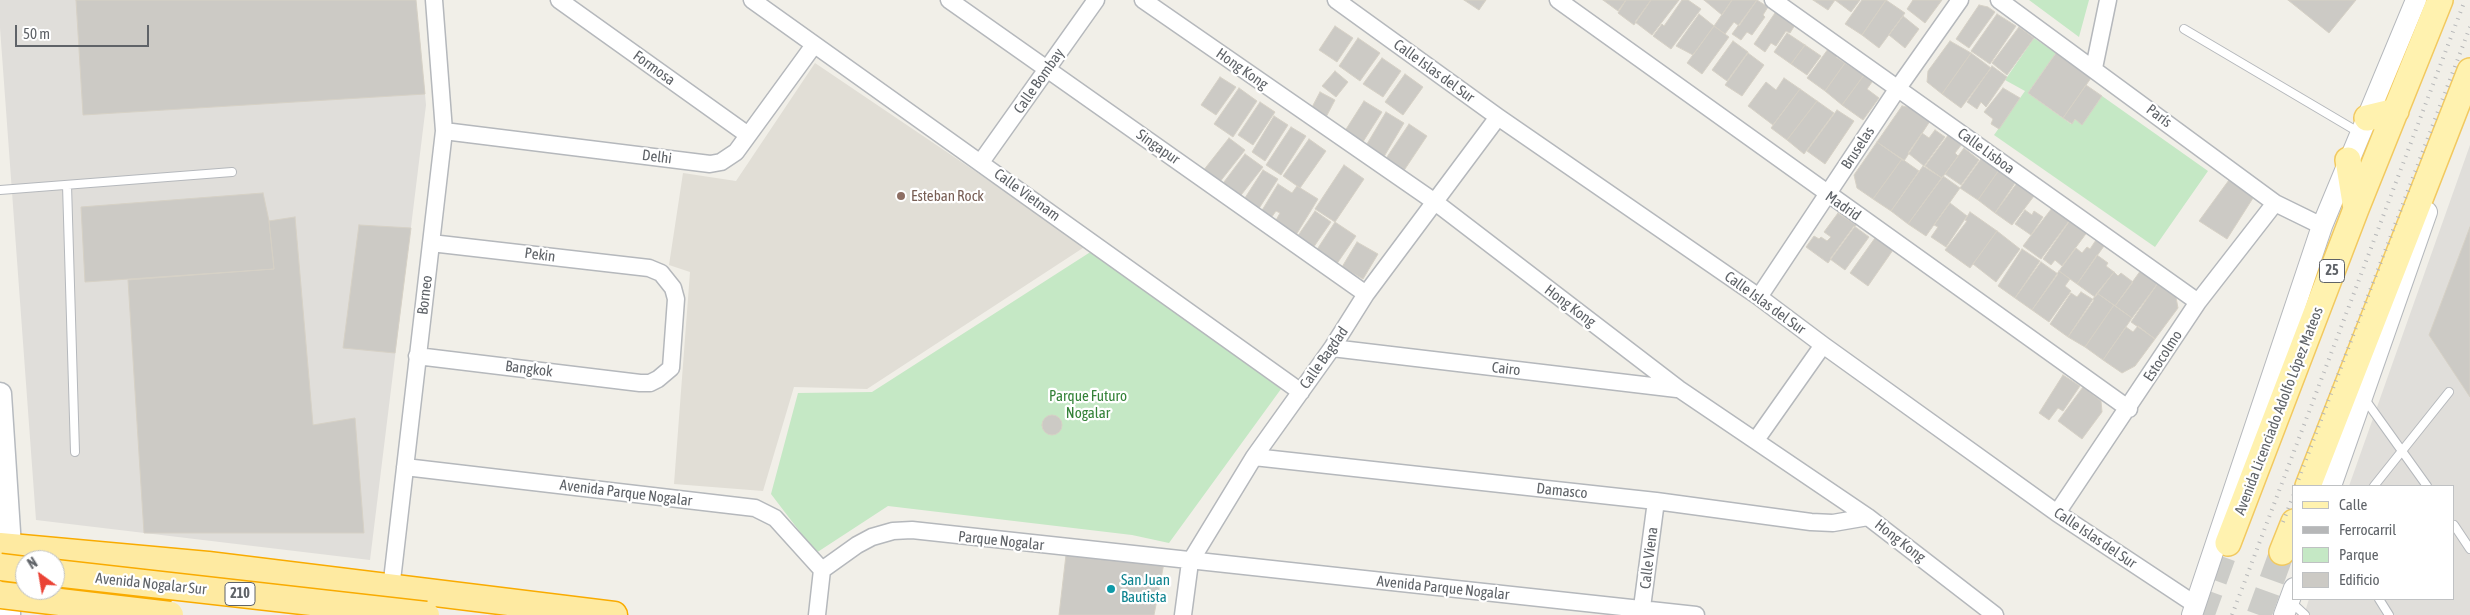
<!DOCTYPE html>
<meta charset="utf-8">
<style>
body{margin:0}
#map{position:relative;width:2470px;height:615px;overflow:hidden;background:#f1efe8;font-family:"Asap Condensed",sans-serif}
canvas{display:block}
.legend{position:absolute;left:2292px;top:485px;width:162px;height:115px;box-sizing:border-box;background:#fff;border:1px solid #bfc1c3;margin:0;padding:6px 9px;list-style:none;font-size:15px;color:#5f6368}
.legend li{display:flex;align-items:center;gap:10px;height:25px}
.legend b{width:25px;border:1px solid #bfc1c3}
.north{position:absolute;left:15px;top:550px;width:50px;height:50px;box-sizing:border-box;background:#fff;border:1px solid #bfc1c3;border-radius:50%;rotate:328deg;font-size:14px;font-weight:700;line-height:20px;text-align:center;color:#5f6368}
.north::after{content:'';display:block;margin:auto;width:18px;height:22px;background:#ea4335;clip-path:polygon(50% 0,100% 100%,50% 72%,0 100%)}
.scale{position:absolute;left:15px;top:25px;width:134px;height:22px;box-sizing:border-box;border:2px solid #5f6368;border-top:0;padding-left:6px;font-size:15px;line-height:18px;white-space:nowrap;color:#5f6368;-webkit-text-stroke:4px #fff;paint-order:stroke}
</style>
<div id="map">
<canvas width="2470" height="615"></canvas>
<ul class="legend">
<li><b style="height:6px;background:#fff2af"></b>Calle</li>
<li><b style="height:6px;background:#b6b7b8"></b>Ferrocarril</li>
<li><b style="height:14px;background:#c5e8c5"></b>Parque</li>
<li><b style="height:14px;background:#cccac5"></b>Edificio</li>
</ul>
<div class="north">N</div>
<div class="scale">50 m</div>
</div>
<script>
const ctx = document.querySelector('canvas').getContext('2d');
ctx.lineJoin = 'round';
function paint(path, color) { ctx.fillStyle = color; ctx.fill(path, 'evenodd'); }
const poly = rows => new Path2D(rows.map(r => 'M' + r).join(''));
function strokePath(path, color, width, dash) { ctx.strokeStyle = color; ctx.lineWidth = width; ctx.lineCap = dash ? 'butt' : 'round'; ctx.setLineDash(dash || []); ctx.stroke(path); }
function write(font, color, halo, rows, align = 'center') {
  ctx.font = font + ' "Asap Condensed",sans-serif'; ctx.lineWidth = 4.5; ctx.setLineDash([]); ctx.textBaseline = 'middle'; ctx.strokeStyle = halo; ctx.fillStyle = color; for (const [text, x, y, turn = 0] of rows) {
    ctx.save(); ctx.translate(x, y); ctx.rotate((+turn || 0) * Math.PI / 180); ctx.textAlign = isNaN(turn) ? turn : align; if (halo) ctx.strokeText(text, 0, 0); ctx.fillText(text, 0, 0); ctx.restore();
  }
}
const industrial = poly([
 [0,0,416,0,426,105,370,560,36,520,0,28],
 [2470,145,2470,615,2304,615,2309,599,2454,599,2454,486,2349,486]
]);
const education = poly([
 [815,63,1086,246,867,389,794,387,763,491,674,484,690,272,669,265,683,173,736,181]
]);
const green = poly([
 [2029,0,2089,0,2079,37],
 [2034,38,2056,53,2028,93,2071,124,2075,119,2082,124,2102,96,2208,171,2155,247,1994,135,2025,91,2005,80],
 [1092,251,1281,389,1169,543,1132,535,888,506,816,553,771,494,798,393,872,392]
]);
const building = poly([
 [76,0,416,0,425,94,83,115,76,0],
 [1464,0,1486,0,1479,10,1464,0],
 [1603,0,1626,0,1618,11,1603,0],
 [1626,0,1651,0,1634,25,1618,13,1626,0],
 [1651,0,1679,0,1652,35,1635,22,1651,0],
 [1682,0,1688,0,1701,9,1671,49,1653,36,1662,24,1664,26,1682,0],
 [1704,0,1732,0,1722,15,1704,0],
 [1732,0,1757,0,1739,26,1734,22,1725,34,1714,26,1732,0],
 [1757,0,1768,7,1763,15,1765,17,1752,35,1747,32,1741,40,1732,34,1757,0],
 [1813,0,1835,0,1828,10,1813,0],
 [1835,0,1860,0,1851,12,1835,0],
 [1862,0,1886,0,1862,35,1845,24,1862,0],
 [1886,0,1905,13,1879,48,1862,35,1886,0],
 [1913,0,1942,0,1925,23,1907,9,1913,0],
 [2288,0,2356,0,2329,33,2288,0],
 [1979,5,1988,7,1995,12,1969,48,1956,39,1979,5],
 [1779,7,1798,20,1790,33,1786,31,1776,46,1771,43,1765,52,1754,44,1779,7],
 [1699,14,1714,26,1693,55,1676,46,1699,14],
 [1997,14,2016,26,1990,64,1971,51,1997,14],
 [1903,16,1919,29,1905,48,1889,35,1903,16],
 [1335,26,1353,38,1337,62,1319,50,1335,26],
 [1714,26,1729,37,1702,74,1687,63,1714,26],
 [2019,27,2034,38,2007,75,1992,63,2019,27],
 [1787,33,1805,45,1791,64,1774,52,1787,33],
 [1358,38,1380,53,1360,81,1339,66,1358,38],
 [1733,41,1748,52,1727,81,1712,70,1733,41],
 [1950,41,1971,53,1942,94,1927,82,1928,71,1950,41],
 [1805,45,1821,56,1807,75,1791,64,1805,45],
 [1831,45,1840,51,1836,57,1845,63,1825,91,1807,78,1831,45],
 [1748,53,1764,65,1742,96,1725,85,1748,53],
 [1971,53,1991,68,1961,108,1942,94,1971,53],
 [2056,53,2091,78,2063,118,2028,93,2056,53],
 [1382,58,1401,71,1383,97,1363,84,1382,58],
 [1845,63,1864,75,1842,105,1825,91,1845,63],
 [1992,66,2007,77,1986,107,1981,102,1977,109,1967,102,1992,66],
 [1335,71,1348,82,1336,97,1322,86,1335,71],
 [1405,74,1423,87,1403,115,1385,102,1405,74],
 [1864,75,1872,82,1867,89,1879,98,1863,120,1842,105,1864,75],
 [1220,77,1236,87,1216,115,1201,105,1220,77],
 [1784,78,1800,89,1773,125,1748,106,1766,82,1776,90,1784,78],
 [2086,85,2102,96,2082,125,2075,119,2072,124,2063,118,2086,85],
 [1239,88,1257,101,1233,137,1214,124,1239,88],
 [2003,88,2020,98,1999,129,1991,124,1993,119,1984,112,2003,88],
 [1800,89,1817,101,1787,140,1771,128,1800,89],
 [1320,92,1335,100,1325,119,1310,111,1320,92],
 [1364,101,1382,112,1361,145,1343,134,1364,101],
 [1817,101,1834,113,1804,154,1787,140,1817,101],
 [1260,102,1275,112,1253,145,1238,135,1260,102],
 [1902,106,1918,109,1932,118,1904,161,1877,142,1902,106],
 [1837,110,1854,121,1825,164,1807,151,1837,110],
 [1386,112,1404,123,1382,160,1364,149,1386,112],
 [1274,116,1288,125,1265,161,1252,152,1274,116],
 [1409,124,1427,136,1401,175,1383,163,1409,124],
 [1291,127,1306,136,1281,175,1266,165,1291,127],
 [1935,130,1945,137,1924,166,1908,153,1922,133,1929,138,1935,130],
 [1949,134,1962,144,1955,153,1958,156,1942,178,1925,166,1949,134],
 [1229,138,1245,150,1219,183,1203,171,1229,138],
 [1309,139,1326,151,1300,188,1283,176,1309,139],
 [1877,142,1902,159,1873,199,1857,188,1854,175,1877,142],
 [1964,148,1979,160,1961,185,1945,174,1964,148],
 [1245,154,1263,167,1238,199,1221,186,1245,154],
 [1902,159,1919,171,1891,211,1873,199,1902,159],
 [1981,159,1999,170,1978,200,1960,188,1981,159],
 [1344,165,1364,179,1335,222,1315,209,1344,165],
 [1923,166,1942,178,1908,224,1891,211,1923,166],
 [1263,170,1278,179,1258,210,1243,201,1263,170],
 [1999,170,2015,183,1995,213,1978,200,1999,170],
 [1943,176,1960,188,1926,236,1908,224,1943,176],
 [2229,180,2253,198,2227,239,2199,221,2229,180],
 [2017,183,2034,196,2012,225,1995,213,2017,183],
 [1278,184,1292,193,1297,186,1318,199,1296,235,1275,222,1280,213,1276,211,1271,218,1261,212,1278,184],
 [263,193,269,221,274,269,85,282,81,207,263,193],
 [1950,203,1967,216,1946,247,1931,237,1938,227,1934,225,1950,203],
 [2052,208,2069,221,2041,259,2023,246,2052,208],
 [2025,210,2032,215,2034,211,2043,217,2031,235,2015,224,2025,210],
 [1315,211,1331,222,1313,248,1297,237,1315,211],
 [1970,212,1997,231,1970,268,1945,250,1967,221,1965,220,1970,212],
 [1838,213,1856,225,1828,263,1806,247,1814,236,1819,239,1821,237,1827,241,1831,237,1824,232,1838,213],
 [295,217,313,425,355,418,364,533,144,533,128,280,274,269,269,221,295,217],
 [2071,219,2088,231,2062,266,2055,260,2051,265,2043,259,2071,219],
 [1335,222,1356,236,1336,265,1316,251,1335,222],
 [359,225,411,228,395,353,343,348,359,225],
 [1854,226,1869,237,1845,270,1830,259,1854,226],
 [2470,227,2470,397,2429,335,2470,227],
 [1997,231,2020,249,1996,282,1973,264,1997,231],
 [1875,238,1893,250,1868,286,1850,273,1875,238],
 [2096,240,2104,246,2077,284,2059,271,2076,248,2082,253,2087,247,2090,249,2096,240],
 [1357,242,1378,254,1363,279,1342,267,1357,242],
 [2022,249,2040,261,2015,298,1998,286,2022,249],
 [2097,255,2108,263,2106,266,2114,272,2095,297,2077,284,2097,255],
 [2041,262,2058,274,2032,310,2015,298,2041,262],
 [2141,270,2158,283,2132,318,2115,306,2141,270],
 [2059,271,2070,279,2065,286,2071,291,2049,322,2032,310,2059,271],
 [2114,272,2118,276,2121,273,2133,282,2115,306,2097,293,2114,272],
 [2158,283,2175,292,2178,308,2155,339,2131,322,2158,283],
 [2081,292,2094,300,2068,337,2050,324,2071,293,2077,297,2081,292],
 [2097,293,2114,305,2085,347,2068,337,2097,293],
 [2114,305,2132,318,2103,360,2085,347,2114,305],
 [2138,326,2155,339,2135,366,2122,373,2103,360,2126,327,2133,332,2138,326],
 [2063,375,2080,386,2063,411,2058,408,2049,420,2039,413,2063,375],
 [2083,387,2101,401,2102,412,2082,439,2058,421,2083,387],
 '1042 425a10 10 0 1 1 20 0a10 10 0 1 1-20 0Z',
 [1066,555,1164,563,1154,615,1059,615,1066,555]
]);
const primaryTunnel = poly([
 [2202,615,2228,543],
 [2259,615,2282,552]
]);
const service = poly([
 [2184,29,2360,133],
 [67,185,75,452],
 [0,190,232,172],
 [2364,398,2427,486],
 [2374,486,2449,392],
 [2454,525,2470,549],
 [2379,599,2389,615],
 [2291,602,2305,615]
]);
const minor = poly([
 [559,0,748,135],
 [752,0,1301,392],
 [949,0,1366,294],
 [1143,0,1435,202,1679,389,1868,517,1995,615],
 [1336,0,1498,117,1759,297,1823,345,2057,513,2196,605],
 [1558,0,2129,409],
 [1773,0,2198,302],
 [1999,0,2275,203,2322,226],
 [2094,68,2108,0],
 [444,131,710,164,721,162,736,152,814,45],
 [981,162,1096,0],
 [1759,297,1898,88,1960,0],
 [1332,348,1677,389],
 [417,356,640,383,650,383,658,379,671,368,676,299,673,288,661,273,649,268,431,243],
 [1756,440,1823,345],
 [1254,457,1656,501,1811,522,1833,523,1868,517],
 [405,467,755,508,775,518,822,570],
 [2057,513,2198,302,2275,203],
 [822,570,857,545,872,537,893,531,912,530,1696,615],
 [391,589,444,131,434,0],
 [817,615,822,570],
 [1183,615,1190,562,1254,457,1332,348,1366,294,1498,117],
 [1641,615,1656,501]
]);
const tertiary = poly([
 [2331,486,2427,212],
 [2192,615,2322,226,2416,0],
 [2284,615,2294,588]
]);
const secondary = poly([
 [0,394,10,547,9,615]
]);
const primary = poly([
 [2367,118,2396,111],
 [2348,160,2356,209],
 [2308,486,2470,71],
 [2228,543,2356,209,2440,0],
 [2282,552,2294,522]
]);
const trunk = poly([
 [0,546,208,565,614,615]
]);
const rail = poly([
 [2296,486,2470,27],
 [2283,522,2294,494],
 [2232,615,2465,0]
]);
const trunkBridge = poly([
 [0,567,25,570],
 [55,573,426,615],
 [0,595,170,615]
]);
const markers = [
 [901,196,5,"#8d6e63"],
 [1111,589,5,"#0f9aa8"]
];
const shields = [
 [2332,271,25],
 [240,594,30]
];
const shieldNames = [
 ["25",2332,271],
 ["210",240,594]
];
const streetNames = [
 ["Formosa",654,68,36],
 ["Hong Kong",1242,69,35],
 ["Calle Islas del Sur",1434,71,36],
 ["Calle Bombay",1039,81,-55],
 ["París",2159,116,37],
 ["Singapur",1158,147,35],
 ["Bruselas",1858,148,-57],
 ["Calle Lisboa",1986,151,36],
 ["Delhi",657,157,7],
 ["Calle Vietnam",1027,195,36],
 ["Madrid",1843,206,35],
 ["Pekin",540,255,7],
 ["Borneo",425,295,-83],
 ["Calle Islas del Sur",1765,303,36],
 ["Hong Kong",1570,306,37],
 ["Estocolmo",2163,356,-57],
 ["Calle Bagdad",1324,358,-55],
 ["Bangkok",529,369,7],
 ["Cairo",1506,369,7],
 ["Avenida Licenciado Adolfo López Mateos",2279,411,-69],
 ["Damasco",1562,491,6],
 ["Avenida Parque Nogalar",626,493,7],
 ["Calle Islas del Sur",2095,538,34],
 ["Parque Nogalar",1001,541,6],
 ["Hong Kong",1900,541,38],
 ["Calle Viena",1649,558,-83],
 ["Avenida Nogalar Sur",151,584,6],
 ["Avenida Parque Nogalar",1443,588,6]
];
const educationNames = [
 ["Esteban Rock",911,196]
];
const parkNames = [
 ["Parque Futuro",1088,396],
 ["Nogalar",1088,413]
];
const cultureNames = [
 ["San Juan",1121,580],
 ["Bautista",1121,597]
];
paint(industrial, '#e0deda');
paint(education, '#e1ded6');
paint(green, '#c5e8c5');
paint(building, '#cccac5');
strokePath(building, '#d6d1c6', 1);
strokePath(primaryTunnel, '#ccccc8', 25, [25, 12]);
strokePath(service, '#b5b8bc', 10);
strokePath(minor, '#b5b8bc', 19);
strokePath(tertiary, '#b5b8bc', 22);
strokePath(secondary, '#b6babf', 25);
strokePath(primary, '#f2c960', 28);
strokePath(trunk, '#f9ab00', 29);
strokePath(service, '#fff', 8);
strokePath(minor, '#fff', 16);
strokePath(tertiary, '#fff', 20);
strokePath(secondary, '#fff', 22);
strokePath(primary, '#fff2af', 25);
strokePath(trunk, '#feeaa1', 26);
strokePath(rail, '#b6b7b8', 4, [1, 6]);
strokePath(trunkBridge, '#f9ab00', 29, []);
strokePath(trunkBridge, '#feeaa1', 26);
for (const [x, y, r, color] of markers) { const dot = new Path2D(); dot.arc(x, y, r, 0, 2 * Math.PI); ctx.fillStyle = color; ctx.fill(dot); strokePath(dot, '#fff', 2); }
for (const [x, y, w] of shields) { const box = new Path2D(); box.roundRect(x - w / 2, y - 11.5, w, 23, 4); ctx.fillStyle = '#fff'; ctx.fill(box); strokePath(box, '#5f6368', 1); }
write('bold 14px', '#5f6368', null, shieldNames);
write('15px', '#5f6368', '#fff', streetNames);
write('15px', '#785e54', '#fff', educationNames, 'left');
write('15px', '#348238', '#fff', parkNames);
write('15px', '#0d838f', '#fff', cultureNames, 'left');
</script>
